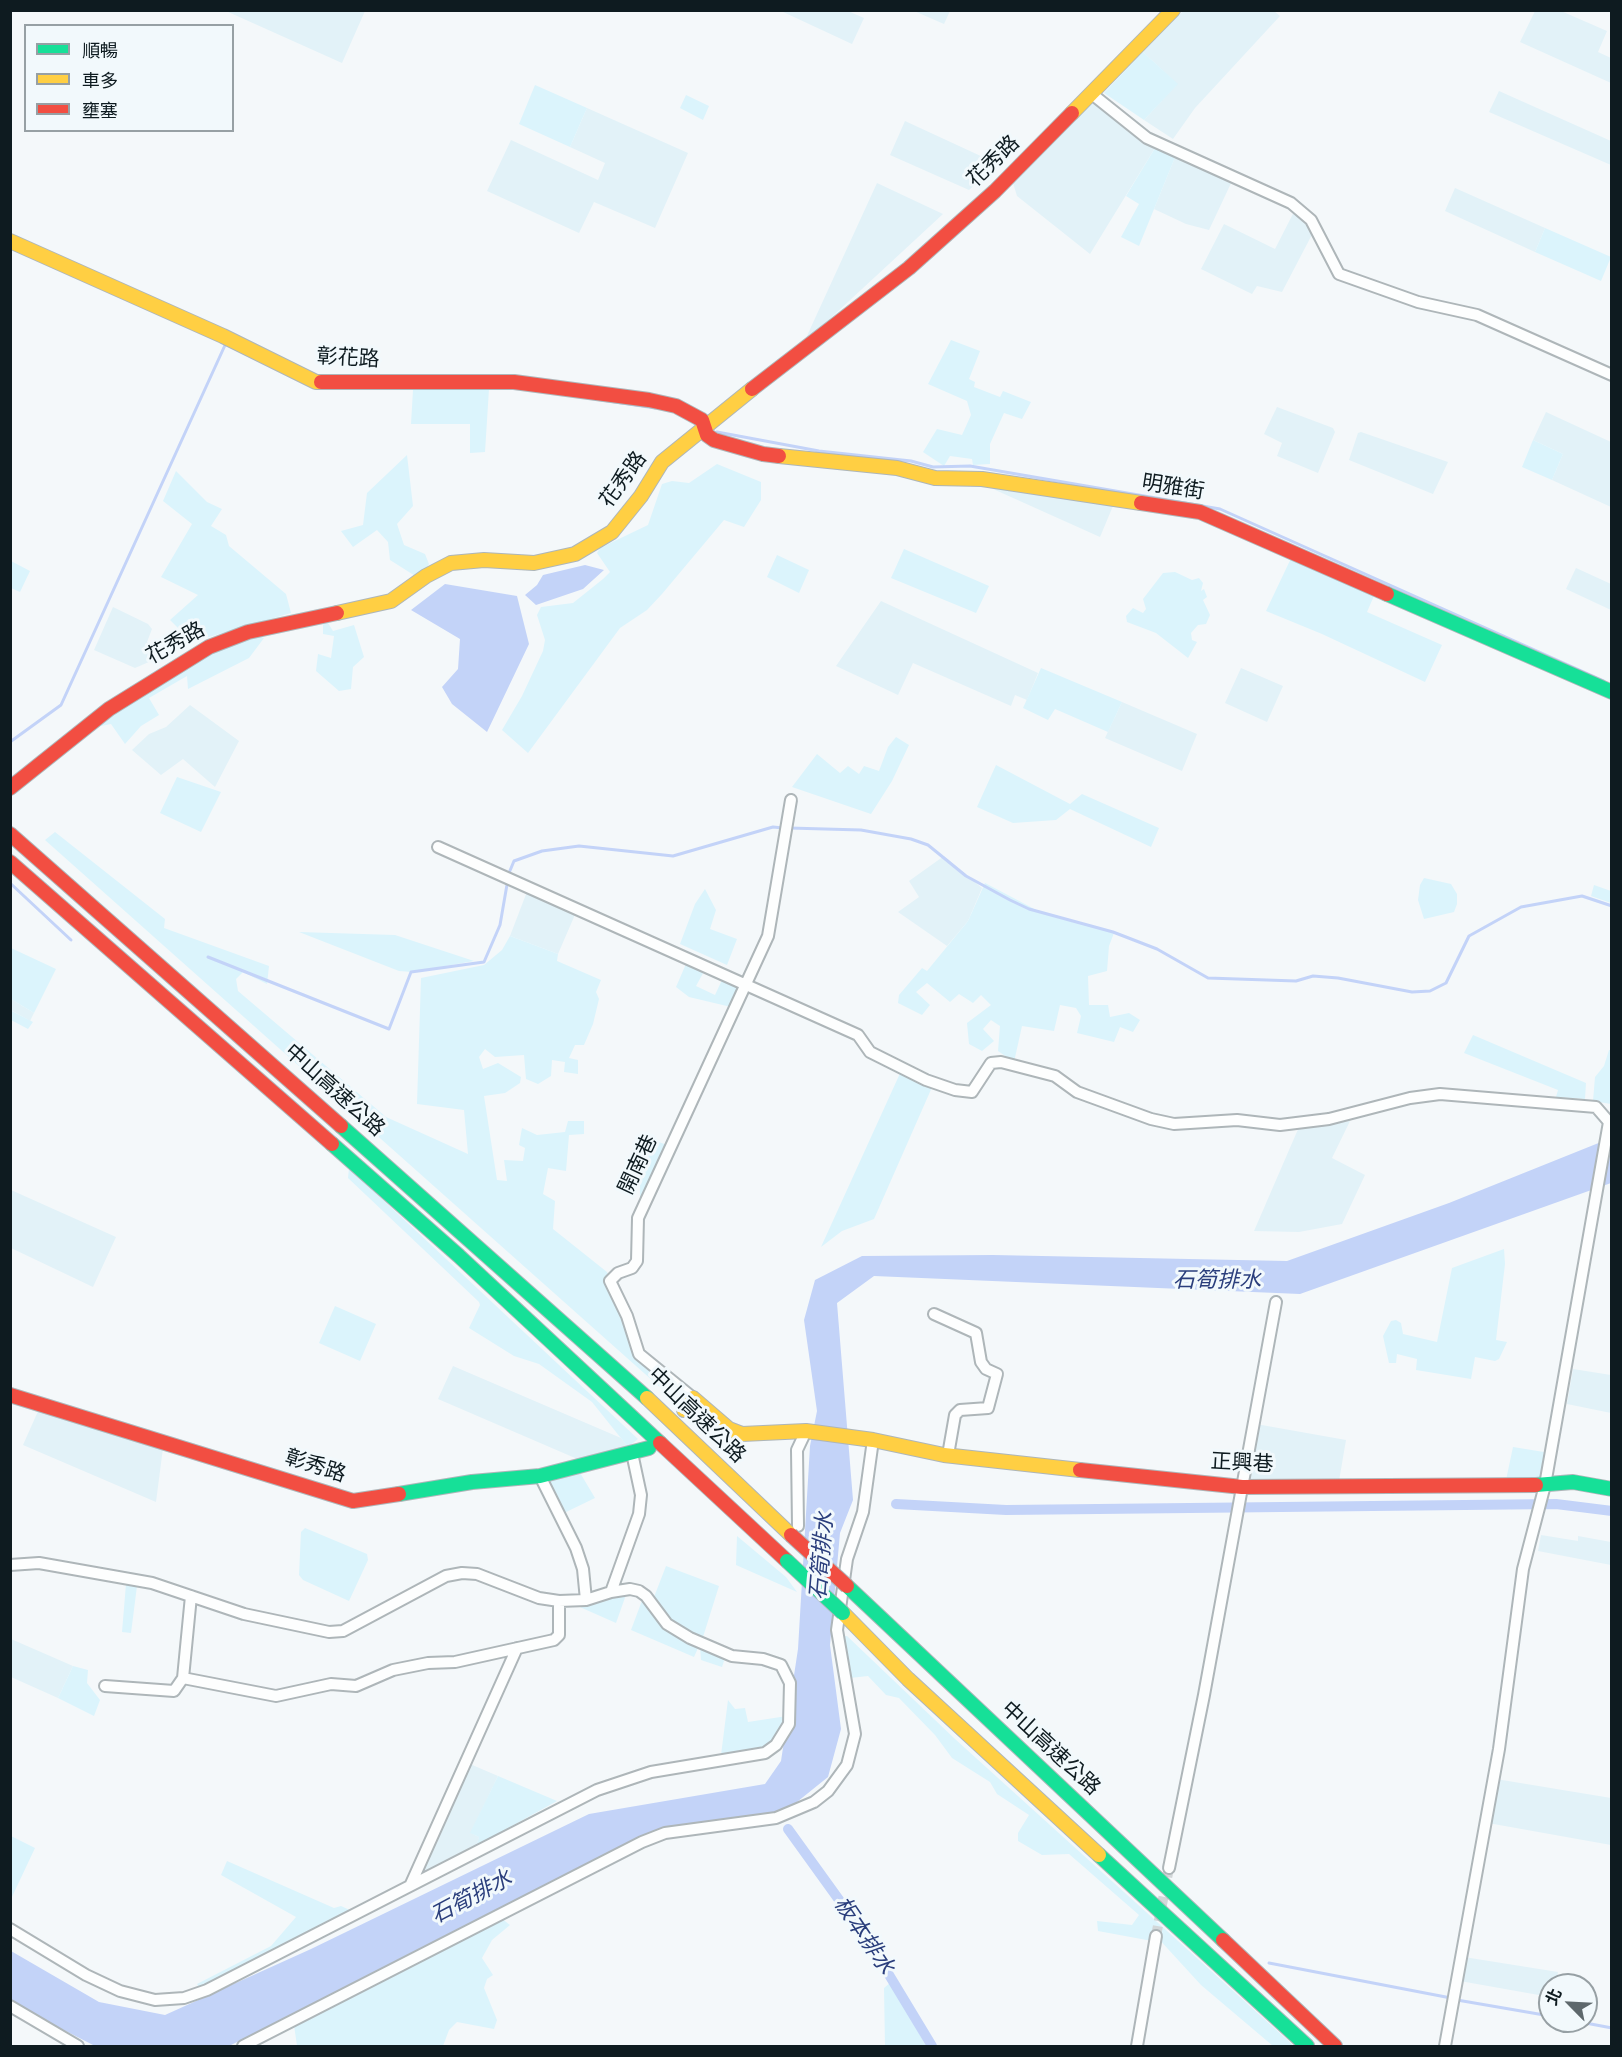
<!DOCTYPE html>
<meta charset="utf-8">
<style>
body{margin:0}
#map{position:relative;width:1622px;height:2057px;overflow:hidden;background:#f4f8fa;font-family:"Source Serif 4","Noto Sans TC",serif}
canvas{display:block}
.frame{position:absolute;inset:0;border:12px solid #0e1b20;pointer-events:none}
.legend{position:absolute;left:24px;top:24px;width:210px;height:108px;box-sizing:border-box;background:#f2f9fc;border:2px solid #97a0a4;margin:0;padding:8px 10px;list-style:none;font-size:18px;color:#0e1b20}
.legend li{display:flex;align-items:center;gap:12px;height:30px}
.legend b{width:30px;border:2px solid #97a0a4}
.north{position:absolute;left:1538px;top:1973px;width:60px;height:60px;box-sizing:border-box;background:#f2f9fc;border:2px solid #97a0a4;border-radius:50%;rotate:294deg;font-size:16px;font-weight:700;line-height:24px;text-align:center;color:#0e1b20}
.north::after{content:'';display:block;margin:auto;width:21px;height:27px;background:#5e686c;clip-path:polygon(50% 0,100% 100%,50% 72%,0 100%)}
</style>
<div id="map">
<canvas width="1622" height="2057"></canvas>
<div class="frame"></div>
<ul class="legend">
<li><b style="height:8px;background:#16e098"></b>順暢</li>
<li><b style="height:8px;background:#ffcf43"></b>車多</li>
<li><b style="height:8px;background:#f24e42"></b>壅塞</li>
</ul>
<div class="north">北</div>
</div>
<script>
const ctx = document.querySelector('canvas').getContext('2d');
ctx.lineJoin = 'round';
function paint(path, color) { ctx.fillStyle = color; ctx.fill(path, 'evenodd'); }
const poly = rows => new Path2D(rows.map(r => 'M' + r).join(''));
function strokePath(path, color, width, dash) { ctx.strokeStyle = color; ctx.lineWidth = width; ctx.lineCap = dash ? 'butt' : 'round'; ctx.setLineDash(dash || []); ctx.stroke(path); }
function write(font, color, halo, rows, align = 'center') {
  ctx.font = font + ' "Source Serif 4","Noto Sans TC",serif'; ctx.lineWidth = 6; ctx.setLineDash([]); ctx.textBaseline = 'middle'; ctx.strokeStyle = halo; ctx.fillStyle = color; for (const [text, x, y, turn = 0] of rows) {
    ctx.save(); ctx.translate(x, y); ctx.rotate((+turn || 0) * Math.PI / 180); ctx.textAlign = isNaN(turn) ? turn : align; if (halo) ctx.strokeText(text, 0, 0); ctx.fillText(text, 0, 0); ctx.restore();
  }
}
const built = poly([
 [226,11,365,10,365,11,342,63],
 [781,11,848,11,864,18,852,44],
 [914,11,950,10,950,11,944,24],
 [1183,11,1274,11,1280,16,1195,108,1173,139,1144,120,1177,84,1143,52],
 [1535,11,1561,11,1607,31,1598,52,1611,58,1611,83,1520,42],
 [1499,91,1611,141,1611,165,1489,112],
 [1091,100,1158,143,1090,254,1017,196,1013,183],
 [587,108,688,153,655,228,594,202,579,233,487,191,511,140,598,180,605,163,570,147],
 [905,121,998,164,969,190,890,155],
 [1178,150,1233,179,1209,230,1186,224,1154,209],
 [877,183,943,214,808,339,806,338],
 [1455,188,1545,228,1535,252,1445,211],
 [1298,204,1311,215,1317,225,1282,292,1257,286,1252,294,1201,269,1224,224,1275,249],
 [1277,407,1333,428,1335,432,1318,473,1277,456,1282,443,1264,434],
 [1546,412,1611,442,1611,507,1552,480,1563,454,1533,440],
 [1361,432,1448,462,1433,494,1349,460,1358,433],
 [973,480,1078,496,1113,506,1100,537],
 [1576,568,1611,584,1611,610,1566,589],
 [881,601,1038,673,1027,700,1015,695,1011,706,913,663,898,695,836,666],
 [113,607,148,624,152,629,147,642,165,655,135,668,94,650],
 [1241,668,1283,686,1267,722,1225,703],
 [1122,702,1197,734,1182,771,1105,738],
 [190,705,239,741,215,787,183,759,161,775,132,750,149,734,166,727],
 [944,856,982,888,968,921,947,946,898,912,919,897,909,881],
 [528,889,577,910,558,954,510,936],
 [11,999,34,1013,30,1021,11,1010],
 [1350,1121,1332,1158,1365,1175,1342,1224,1299,1232,1254,1231,1299,1127],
 [11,1190,116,1237,93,1287,11,1248],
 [453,1366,621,1438,628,1447,582,1461,438,1399],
 [1573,1369,1611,1375,1611,1413,1567,1404],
 [39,1409,163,1448,156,1502,23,1445],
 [1256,1424,1346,1440,1339,1481,1247,1480],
 [1541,1535,1578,1541,1578,1536,1611,1542,1611,1565,1538,1551],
 [11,1639,73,1666,58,1698,11,1677],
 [470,1764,498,1776,471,1833,479,1837,476,1846,419,1878],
 [1496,1779,1611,1798,1611,1845,1488,1823],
 [1464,1957,1558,1972,1556,1985,1550,1985,1550,1997,1460,1981]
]);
const green = poly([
 [1143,52,1178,84,1144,120,1104,93],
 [535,85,587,108,570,147,519,124],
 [686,95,709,106,703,120,680,108],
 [1158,143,1178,150,1139,246,1121,237,1139,204,1126,196],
 [1545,228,1611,257,1601,281,1535,252],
 [951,340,980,351,969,379,975,382,974,387,1000,397,1003,391,1031,402,1022,419,1004,413,990,444,990,464,973,465,972,459,950,456,944,466,923,452,937,429,962,435,971,415,967,401,928,384],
 [489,389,485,452,470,453,470,424,411,424,413,390],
 [1533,440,1563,454,1552,480,1522,467],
 [407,455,413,506,397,524,404,545,425,554,429,564,420,579,390,560,388,542,377,530,353,547,341,531,363,525,367,493],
 [717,464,761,482,761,500,744,527,724,520,662,594,647,610,620,628,528,753,502,730,522,696,543,651,545,640,537,615,541,607,573,603,603,579,610,572,597,553,600,548,648,525,662,484,672,481,689,483],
 [176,471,207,502,222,509,211,526,226,535,229,546,286,594,291,613,192,642,170,620,198,595,161,577,192,524,163,501],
 [904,549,989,586,976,613,891,578],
 [1294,552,1377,589,1367,612,1442,645,1425,682,1322,634,1266,611],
 [777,555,809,570,799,593,767,577],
 [11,561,30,571,20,592,11,588],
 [1175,572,1192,580,1199,578,1203,583,1201,591,1204,589,1207,597,1203,600,1210,615,1206,624,1198,625,1191,633,1192,640,1197,642,1188,658,1156,633,1127,622,1126,616,1133,608,1143,613,1146,609,1143,599,1163,573],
 [323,621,328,623,333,631,354,625,364,657,353,667,351,689,339,691,316,671,318,654,331,658,334,636,323,634],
 [253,634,264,638,249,658,188,689,187,676,149,698,159,715,141,726,125,744,111,724,101,726,100,720,171,671],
 [1041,668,1122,702,1108,732,1055,709,1048,720,1023,708],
 [896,737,909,745,892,781,871,814,792,787,817,754,840,773,848,766,859,774,864,766,879,771,888,747],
 [996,765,1070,804,1082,794,1159,828,1151,847,1070,809,1056,820,1013,823,977,807],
 [177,777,221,792,201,832,160,813],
 [55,832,165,919,164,928,269,966,267,984,243,972,236,979,238,991,386,1117,468,1154,464,1110,417,1104,421,978,484,965,502,950,510,936,558,954,557,961,601,980,596,992,599,999,593,1024,584,1045,575,1045,569,1058,578,1060,578,1074,564,1072,565,1062,552,1060,551,1076,538,1084,526,1079,524,1055,495,1057,485,1049,479,1057,483,1069,498,1063,521,1077,520,1083,505,1093,484,1096,497,1180,507,1181,504,1160,523,1161,525,1148,519,1145,522,1128,537,1135,565,1132,568,1121,584,1121,584,1134,569,1135,566,1171,548,1168,543,1194,555,1201,553,1229,607,1272,622,1301,640,1355,682,1392,681,1406,45,840],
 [1424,878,1451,884,1457,894,1457,904,1454,912,1424,919,1418,900,1420,885],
 [985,883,1042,913,1114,933,1109,946,1107,971,1088,976,1089,1005,1108,1005,1110,1017,1129,1013,1140,1020,1133,1032,1120,1027,1114,1042,1077,1033,1081,1016,1076,1008,1060,1005,1054,1031,1022,1026,1014,1062,998,1051,1000,1026,991,1020,983,1029,994,1041,982,1051,969,1044,967,1023,991,1005,981,995,973,1003,959,994,950,1002,927,983,916,992,930,1005,922,1015,898,1003,899,995,922,968,927,971,968,921],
 [1594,885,1611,891,1611,903,1591,896],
 [705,889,716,910,710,929,737,939,727,965,680,944,695,904],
 [299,932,395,935,474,961,412,972,399,971],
 [11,948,56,969,34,1013,11,999],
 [689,957,707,966,696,986,715,995,722,980,711,974,741,985,731,1007,689,997,676,987],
 [10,1010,33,1022,28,1029,11,1020],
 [1473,1035,1586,1083,1585,1099,1556,1097,1558,1090,1464,1053],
 [1609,1050,1611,1050,1611,1104,1593,1101,1595,1077,1604,1066],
 [902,1069,933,1085,874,1219,842,1231,821,1247],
 [639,1135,670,1146,643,1200,640,1197],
 [349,1168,638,1439,628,1447,592,1402,539,1364,514,1356,469,1328,480,1305,479,1302,348,1178],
 [1504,1249,1505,1264,1496,1340,1507,1342,1499,1359,1495,1361,1475,1357,1471,1379,1416,1370,1417,1359,1397,1354,1396,1363,1389,1363,1383,1336,1391,1321,1396,1320,1401,1323,1403,1334,1437,1342,1452,1268],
 [335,1306,376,1324,360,1361,319,1343],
 [1513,1447,1544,1452,1540,1479,1506,1480],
 [579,1471,595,1498,562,1514,546,1482],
 [305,1528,367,1554,368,1560,349,1601,303,1580,299,1575,301,1532],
 [737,1536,786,1577,797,1592,736,1565],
 [666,1566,719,1586,703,1637,700,1637,667,1619,654,1597],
 [126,1584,137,1586,131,1633,122,1632],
 [627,1592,616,1623,573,1604],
 [643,1598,664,1628,699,1646,694,1657,631,1630],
 [842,1636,847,1636,955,1739,1294,2046,1273,2046,1201,1985,1157,1937,1152,1941,1098,1931,1097,1921,1132,1925,1139,1915,1069,1854,1042,1855,1018,1841,1018,1833,1029,1815,997,1794,990,1782,952,1758,935,1735,899,1698,886,1695,868,1676,850,1678],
 [700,1647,718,1651,724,1661,722,1667,701,1660],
 [73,1666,88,1670,87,1683,100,1700,94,1716,58,1698],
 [728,1700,735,1709,745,1708,748,1722,787,1716,780,1735,764,1750,721,1755],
 [498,1776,557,1801,476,1846,479,1837,470,1833],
 [11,1836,35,1848,11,1899],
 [227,1861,334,1908,341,1906,352,1911,199,1988,197,1984,271,1946,296,1917,221,1875],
 [501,1918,510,1925,492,1940,482,1958,493,1975,487,1979,484,1988,497,2020,494,2029,457,2022,449,2030,443,2046,297,2046,294,2025],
 [891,1982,926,2046,885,2046,884,1988]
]);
const water = poly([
 [585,565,604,570,583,589,536,605,525,595,537,585,543,575],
 [445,584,517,596,529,644,487,732,452,704,442,687,458,669,460,639,411,610],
 [1611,1138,1611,1183,1300,1294,874,1276,837,1303,853,1500,840,1533,830,1645,841,1729,828,1777,792,1806,768,1814,656,1835,229,2046,95,2046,11,2003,11,1951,99,2002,165,2015,311,1949,589,1814,765,1784,781,1761,798,1649,810,1446,817,1411,804,1320,815,1280,862,1256,993,1255,1287,1261,1449,1203]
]);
const stream = poly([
 [582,397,655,408],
 [717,432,819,451,911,461,933,467,970,466,1220,509,1604,681],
 [10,742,61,705,226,343],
 [789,828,861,830,911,839,928,845,966,876,1010,900,1029,909,1113,932,1157,949,1208,978,1296,981,1313,976,1338,978,1412,992,1430,991,1446,983,1469,936,1521,907,1582,896,1612,906],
 [10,883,71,940],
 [208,957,389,1029,411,972,484,962,500,925,509,873,514,861,542,851,579,846,673,856,773,827,783,828],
 [1269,1963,1451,1998],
 [1457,2000,1550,2016],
 [1575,2021,1612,2028]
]);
const canal = poly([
 [896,1504,1006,1510,1556,1504,1612,1511],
 [788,1829,868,1940,932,2046]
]);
const streetTunnel = poly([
 [1156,1936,1169,1868]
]);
const street = poly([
 [1092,94,1147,138,1291,203,1311,220,1339,274,1418,302,1477,315,1612,375],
 [438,847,858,1035,870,1052,926,1080,955,1090,972,1092,991,1063,1001,1062,1055,1076,1077,1092,1151,1119,1174,1124,1237,1120,1280,1125,1329,1119,1410,1098,1440,1094,1596,1107,1609,1122,1545,1485,1523,1569,1499,1749,1445,2046],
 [934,1314,976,1333,981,1362,986,1369,997,1374,988,1408,960,1410,955,1415,948,1455],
 [693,1398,639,1354,627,1316,610,1281,618,1273,632,1268,637,1261,638,1218,768,936,791,800],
 [540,1476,576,1548,583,1569,586,1600],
 [798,1526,797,1450,806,1431],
 [10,1565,39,1563,152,1583,244,1614,329,1632,343,1631,446,1576,462,1573,477,1574,539,1598,559,1601,586,1600,611,1592,639,1514,641,1495,632,1453],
 [183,1678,191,1596],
 [105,1686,174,1691,183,1678,276,1696,331,1684,356,1686,393,1670,428,1663,455,1662,554,1640,559,1635,559,1601],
 [1169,1868,1204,1695,1276,1302],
 [410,1886,517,1648],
 [10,1929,86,1975,120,1991,155,2000,184,1998,207,1990,597,1790,651,1772,765,1753,776,1745,789,1724,790,1683,781,1665,763,1659,732,1656,690,1638,667,1624,646,1596,639,1591,630,1589,611,1592],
 [10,2006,78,2046],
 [243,2046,642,1842,665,1833,776,1818,814,1802,828,1791,847,1765,855,1734,837,1630,847,1559,863,1512,873,1440],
 [1137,2046,1156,1936]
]);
const fast = poly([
 [1387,594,1612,692],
 [341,1126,647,1398],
 [332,1144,459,1256,660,1443],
 [1536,1485,1573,1482,1612,1489],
 [399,1494,472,1482,540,1476,649,1448],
 [847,1586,1223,1940],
 [1099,1855,1307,2046]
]);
const slow = poly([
 [1072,113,1173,10],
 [10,241,223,336,316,382,321,382],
 [779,456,897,468,935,478,982,479,1141,503],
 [337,613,391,601,426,576,451,563,484,560,534,563,575,554,612,532,641,496,662,462,752,389],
 [647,1398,791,1535],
 [684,1410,693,1398,729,1429,742,1434,806,1431,873,1440,944,1455,1080,1470],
 [843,1613,908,1679,1099,1855]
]);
const jam = poly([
 [321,382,514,382,649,400,676,406,702,420,707,435,714,440,763,454,779,456],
 [752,389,909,268,995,191,1072,113],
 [1141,503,1200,512,1387,594],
 [10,788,109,709,209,647,248,632,337,613],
 [10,834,341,1126],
 [10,862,332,1144],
 [10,1395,353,1501,399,1494],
 [660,1443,787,1561],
 [1080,1470,1242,1487,1536,1485],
 [1223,1940,1335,2046]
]);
const fastBridge = poly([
 [787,1561,843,1613]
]);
const jamBridge = poly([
 [791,1535,847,1586]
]);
const streetNames = [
 ["花秀路",994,162,-44],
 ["彰花路",348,359,3],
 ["花秀路",624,480,-54],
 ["明雅街",1173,488,9],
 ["花秀路",176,644,-29],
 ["中山高速公路",334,1091,42],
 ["開南巷",639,1165,-65],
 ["中山高速公路",696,1416,44],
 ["正興巷",1242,1464,3],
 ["彰秀路",315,1467,18],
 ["中山高速公路",1050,1749,43]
];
const waterNames = [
 ["石筍排水",1217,1281],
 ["石筍排水",823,1556,-85],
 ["石筍排水",472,1898,-28],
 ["板本排水",863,1936,56]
];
paint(built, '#e2f2f8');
paint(green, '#dbf4fc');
paint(water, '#c3d3f8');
strokePath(stream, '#c3d3f8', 3);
strokePath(canal, '#c3d3f8', 10);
strokePath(streetTunnel, '#d2d7d9', 10, [10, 5]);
strokePath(street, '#aeb6b9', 14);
strokePath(fast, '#aeb6b9', 16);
strokePath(slow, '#aeb6b9', 16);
strokePath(jam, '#aeb6b9', 16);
strokePath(street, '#fdfefe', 10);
strokePath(fast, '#16e098', 14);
strokePath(slow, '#ffcf43', 14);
strokePath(jam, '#f24e42', 14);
strokePath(fastBridge, '#aeb6b9', 16, []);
strokePath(jamBridge, '#aeb6b9', 16, []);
strokePath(fastBridge, '#16e098', 14);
strokePath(jamBridge, '#f24e42', 14);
write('21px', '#0e1b20', '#f2f9fc', streetNames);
write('italic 22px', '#2a3e7c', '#f2f9fc', waterNames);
</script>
